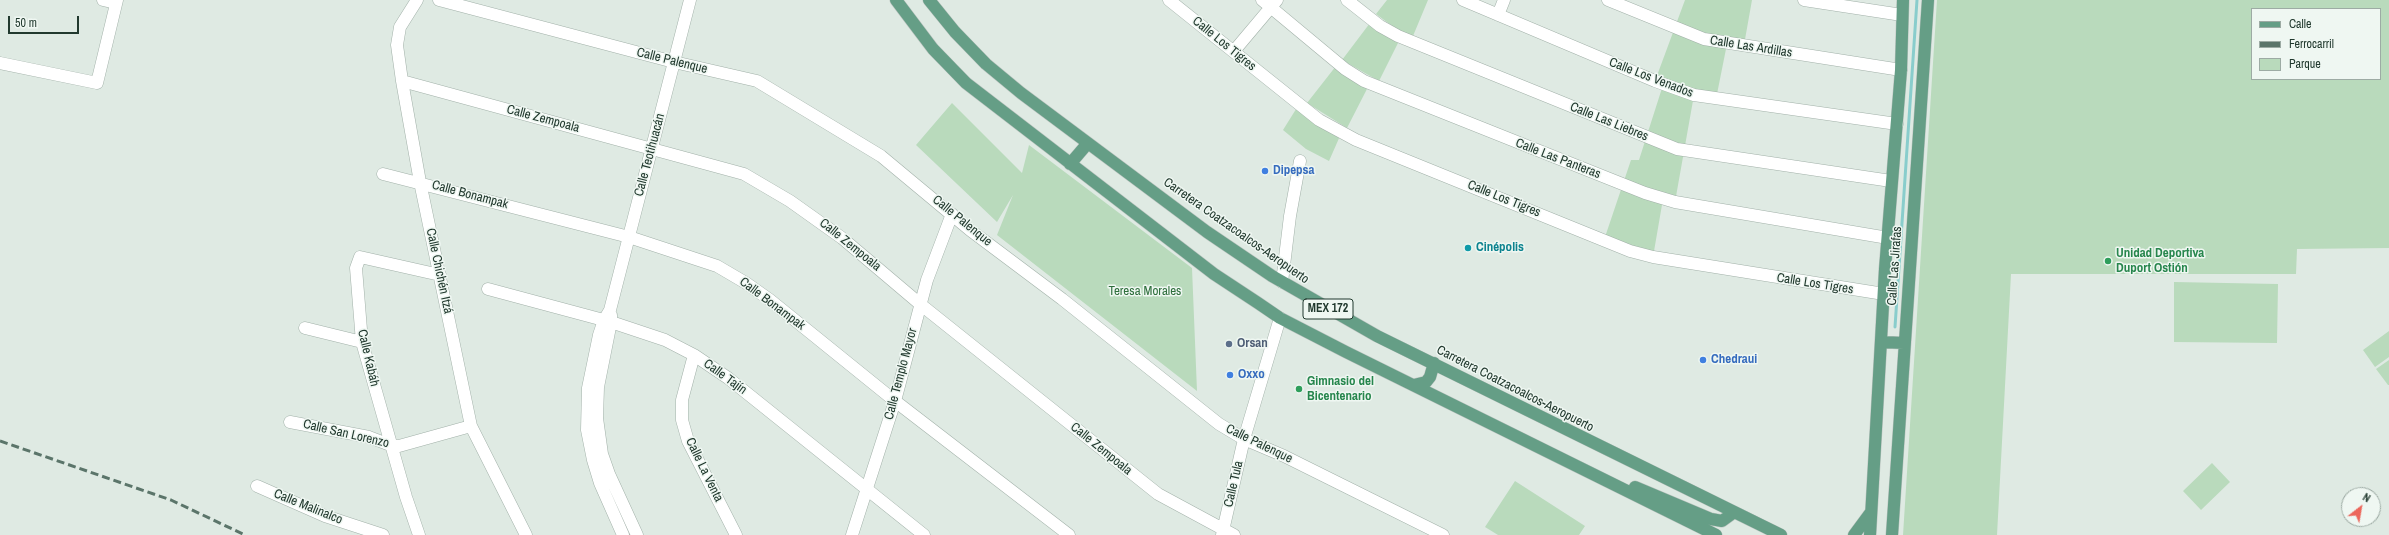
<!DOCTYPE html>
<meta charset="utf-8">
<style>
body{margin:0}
#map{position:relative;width:2389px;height:535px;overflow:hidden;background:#dfeae3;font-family:"Archivo Narrow",sans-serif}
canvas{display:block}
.legend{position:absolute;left:2251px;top:8px;width:130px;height:72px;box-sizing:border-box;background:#eff7f2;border:1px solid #9daba4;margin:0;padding:5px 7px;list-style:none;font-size:12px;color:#21392e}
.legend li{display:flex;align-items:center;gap:8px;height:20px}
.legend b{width:20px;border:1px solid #9daba4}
.north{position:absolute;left:2341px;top:487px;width:40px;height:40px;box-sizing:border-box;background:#eff7f2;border:1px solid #9daba4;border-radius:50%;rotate:31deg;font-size:11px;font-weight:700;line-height:16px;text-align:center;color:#21392e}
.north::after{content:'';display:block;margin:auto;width:14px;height:18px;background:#ec665b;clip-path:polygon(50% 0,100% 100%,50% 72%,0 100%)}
.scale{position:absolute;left:8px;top:16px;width:71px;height:18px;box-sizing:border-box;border:2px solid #21392e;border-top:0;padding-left:5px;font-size:12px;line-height:14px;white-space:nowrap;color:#21392e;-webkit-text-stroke:3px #eff7f2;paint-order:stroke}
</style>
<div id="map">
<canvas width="2389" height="535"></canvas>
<ul class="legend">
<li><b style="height:5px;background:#659e86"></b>Calle</li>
<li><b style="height:5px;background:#5b756a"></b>Ferrocarril</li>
<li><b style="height:11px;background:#b9dabc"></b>Parque</li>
</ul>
<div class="north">N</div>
<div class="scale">50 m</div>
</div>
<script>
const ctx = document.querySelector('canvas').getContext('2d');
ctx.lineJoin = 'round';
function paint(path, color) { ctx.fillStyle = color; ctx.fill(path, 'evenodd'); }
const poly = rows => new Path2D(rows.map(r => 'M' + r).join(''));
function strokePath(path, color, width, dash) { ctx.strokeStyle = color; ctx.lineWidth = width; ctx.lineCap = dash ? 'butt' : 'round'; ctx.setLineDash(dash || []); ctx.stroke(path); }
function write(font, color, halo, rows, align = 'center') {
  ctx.font = font + ' "Archivo Narrow",sans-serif'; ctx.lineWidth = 3; ctx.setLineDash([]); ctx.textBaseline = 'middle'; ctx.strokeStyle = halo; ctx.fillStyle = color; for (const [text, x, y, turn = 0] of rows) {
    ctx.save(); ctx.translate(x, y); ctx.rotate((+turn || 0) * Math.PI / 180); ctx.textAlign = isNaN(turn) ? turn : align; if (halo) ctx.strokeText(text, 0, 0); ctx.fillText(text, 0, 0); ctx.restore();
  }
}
const green = poly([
 [1387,0,1428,0,1413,36,1399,31,1376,14],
 [1685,0,1752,0,1744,45,1727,44,1716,99,1694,95,1675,202,1663,199,1653,257,1604,240,1631,160,1639,160,1663,85,1655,81],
 [1937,0,2389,0,2389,248,2297,249,2296,274,2011,274,1997,535,1903,535],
 [2252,9,2380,9,2380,79,2252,79],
 [1370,23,1398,43,1379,81,1342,60],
 [1336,66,1368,87,1347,128,1307,103],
 [952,103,1022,173,1029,145,1192,268,1197,391,997,235,1013,195,997,222,916,145],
 [1298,106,1340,136,1329,161,1306,149,1283,130],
 [2174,282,2278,284,2277,343,2174,342],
 [2389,331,2389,357,2375,367,2363,350],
 [2389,360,2389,385,2388,385,2376,369],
 [2212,463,2230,482,2201,510,2183,491],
 [1515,481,1585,526,1579,535,1498,535,1485,527]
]);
const stream = poly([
 [1895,327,1917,0]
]);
const minor = poly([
 [103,0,116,3],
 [417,0,400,27,397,45,402,81,420,182,471,426,526,535],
 [439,0,674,62,757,81,881,156,970,230,1062,299,1219,424,1244,439,1284,456,1443,535],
 [1169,0,1319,120,1356,140,1630,251,1653,257,1884,294],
 [1262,0,1345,69,1364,81,1645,193,1675,202,1888,238],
 [1347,0,1380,26,1398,36,1677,149,1891,181],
 [1463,0,1655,81,1694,95,1897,124],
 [1608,0,1704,39,1901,70],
 [1804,0,1902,15],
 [1498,15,1504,0],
 [1234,51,1277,0],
 [0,63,97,83,117,0],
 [402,81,744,174,790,201,842,238,920,304,1158,494,1234,535],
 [383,174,629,237,717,266,746,283,770,300,895,401,1069,535],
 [1282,282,1290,216,1300,161],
 [488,289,611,322,665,340,694,355,728,378,924,535],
 [611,315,611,322,598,387,597,418,602,454,609,474,637,535],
 [305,328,362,342],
 [694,355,682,400,682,420,688,441,736,535],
 [290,422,369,437,390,445,399,446,471,426],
 [257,486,325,516,383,535],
 [419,535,406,497,362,342,356,268,360,257,440,275],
 [623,535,600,483,593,460,587,430,588,388,599,335,604,320,610,310,690,0],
 [852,535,895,401,927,280,952,214],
 [1222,535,1244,439,1280,318]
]);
const major = poly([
 [896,0,933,49,966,83,1214,274,1258,303,1280,318,1346,352,1716,535],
 [929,0,955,32,986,64,1021,93,1207,232,1272,276,1377,336,1781,535],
 [1070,164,1088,143],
 [1881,342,1904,343],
 [1414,385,1426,382,1430,377,1434,363],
 [1635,487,1711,519,1722,521,1733,513],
 [1854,535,1871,512],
 [1870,535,1885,269,1901,70,1903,0],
 [1892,535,1928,0]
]);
const rail = poly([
 [0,441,171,500,245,535]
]);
const markers = [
 [1265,171,4,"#3f7fe0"],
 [1468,248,4,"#0f9aa8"],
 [2108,261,4,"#2e9e5b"],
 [1229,344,4,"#5c6f8a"],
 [1703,360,4,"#3f7fe0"],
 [1230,375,4,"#3f7fe0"],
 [1299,389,4,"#2e9e5b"]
];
const shields = [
 [1328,309,50]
];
const shieldNames = [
 ["MEX 172",1328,309]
];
const streetNames = [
 ["Calle Los Tigres",1224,44,39],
 ["Calle Las Ardillas",1751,47,9],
 ["Calle Palenque",672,61,14],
 ["Calle Los Venados",1651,78,21],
 ["Calle Zempoala",543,119,15],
 ["Calle Las Liebres",1609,122,22],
 ["Calle Teotihuacán",650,155,-75],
 ["Calle Las Panteras",1558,159,21],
 ["Calle Bonampak",470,195,15],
 ["Calle Los Tigres",1504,199,22],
 ["Calle Palenque",962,221,39],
 ["Carretera Coatzacoalcos-Aeropuerto",1236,231,35],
 ["Calle Zempoala",850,245,39],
 ["Calle Las Jirafas",1895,266,-86],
 ["Calle Chichén Itzá",439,271,78],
 ["Calle Los Tigres",1815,284,9],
 ["Calle Bonampak",772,304,37],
 ["Calle Kabáh",368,358,77],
 ["Calle Templo Mayor",901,374,-75],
 ["Calle Tajín",725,377,36],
 ["Carretera Coatzacoalcos-Aeropuerto",1515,389,27],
 ["Calle San Lorenzo",346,434,13],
 ["Calle Palenque",1259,444,26],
 ["Calle Zempoala",1101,449,39],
 ["Calle La Venta",704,470,64],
 ["Calle Tula",1234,484,-77],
 ["Calle Malinalco",308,507,22]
];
const shopNames = [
 ["Dipepsa",1273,171],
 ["Chedraui",1711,360],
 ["Oxxo",1238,375]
];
const cultureNames = [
 ["Cinépolis",1476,248]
];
const leisureNames = [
 ["Unidad Deportiva",2116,254],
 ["Duport Ostión",2116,269],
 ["Gimnasio del",1307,382],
 ["Bicentenario",1307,397]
];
const parkNames = [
 ["Teresa Morales",1145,292]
];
const serviceNames = [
 ["Orsan",1237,344]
];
paint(green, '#b9dabc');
strokePath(stream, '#89cdcc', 3);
strokePath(minor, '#a2b1a9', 13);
strokePath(major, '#bcc4c0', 13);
strokePath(minor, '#fff', 12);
strokePath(major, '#659e86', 12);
strokePath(rail, '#5b756a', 3, [8, 4]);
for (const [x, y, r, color] of markers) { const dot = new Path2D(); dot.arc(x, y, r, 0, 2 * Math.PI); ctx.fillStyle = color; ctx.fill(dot); strokePath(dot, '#eff7f2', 1.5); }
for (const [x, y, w] of shields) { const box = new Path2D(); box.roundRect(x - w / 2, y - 10, w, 20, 3); ctx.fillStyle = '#eff7f2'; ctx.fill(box); strokePath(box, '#21392e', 1); }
write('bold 12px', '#21392e', null, shieldNames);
write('13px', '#21392e', '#eff7f2', streetNames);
write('bold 13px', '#366cbe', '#eff7f2', shopNames, 'left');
write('bold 13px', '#0d838f', '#eff7f2', cultureNames, 'left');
write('bold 13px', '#27864d', '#eff7f2', leisureNames, 'left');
write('13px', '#2d6e3b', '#eff7f2', parkNames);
write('bold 13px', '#4e5e75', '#eff7f2', serviceNames, 'left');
</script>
